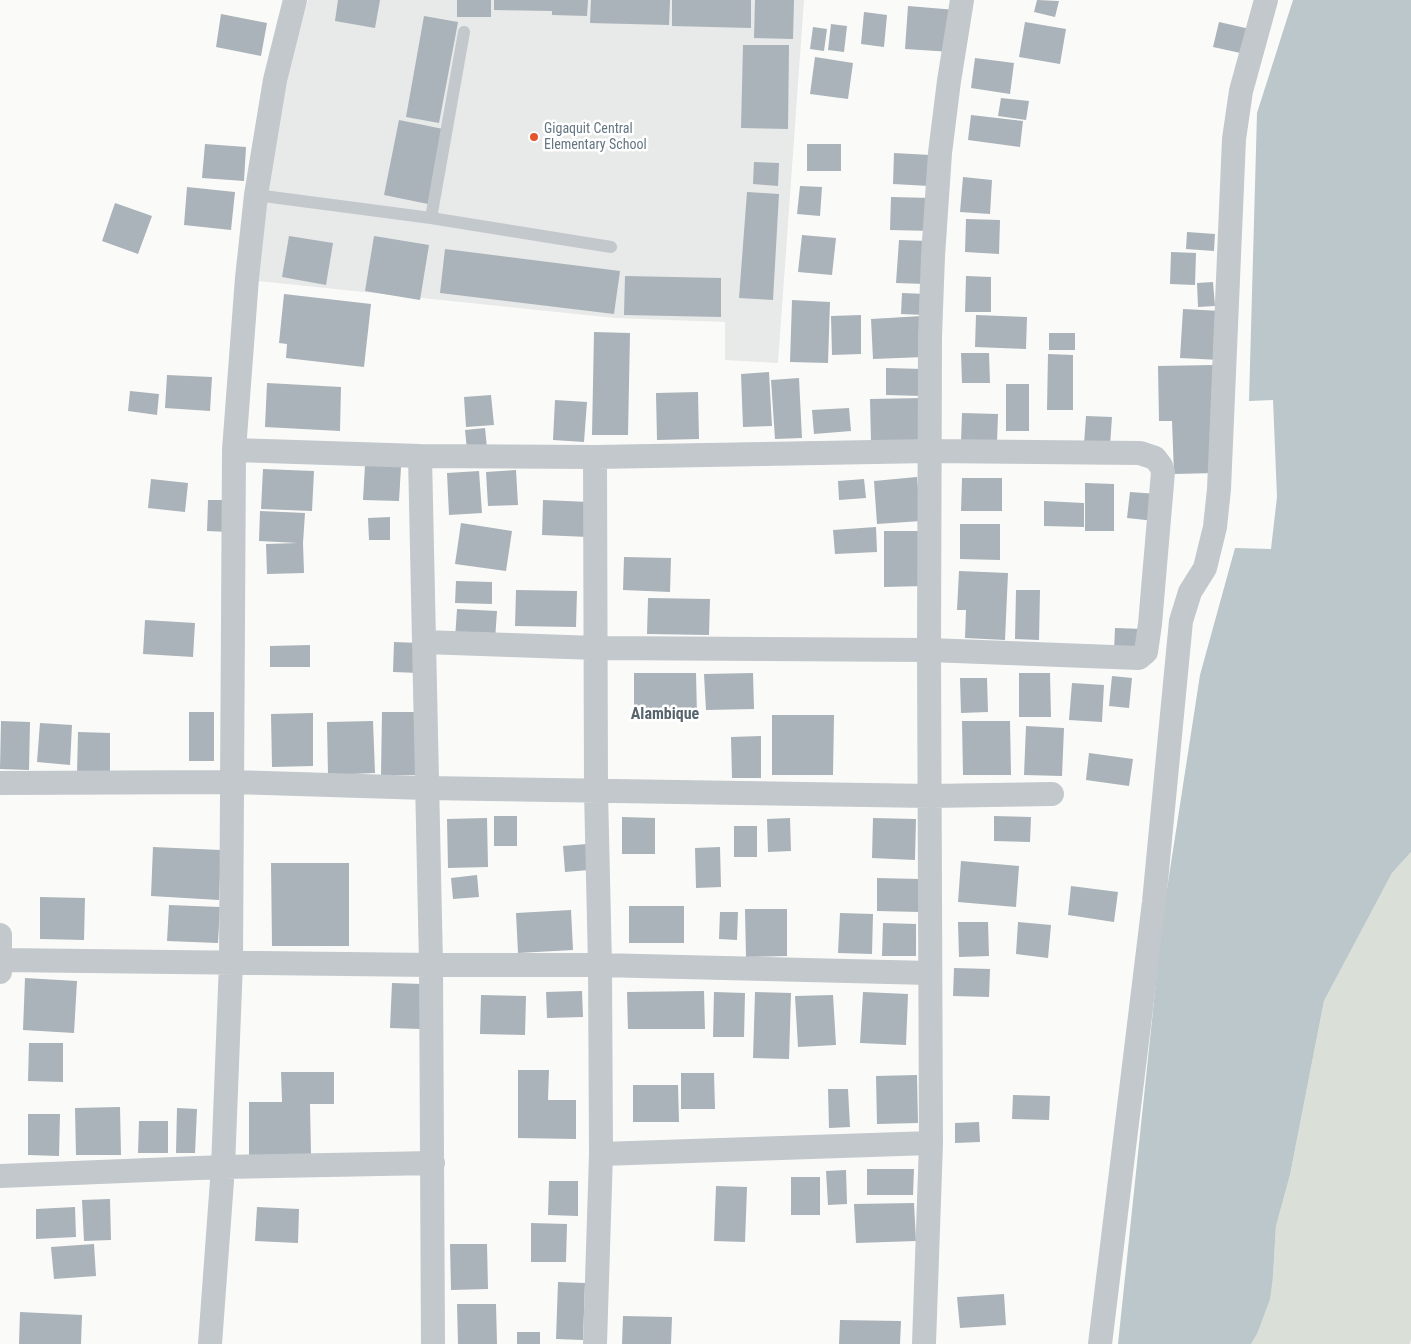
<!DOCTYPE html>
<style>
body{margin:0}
canvas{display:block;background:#fafaf8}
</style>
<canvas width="1411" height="1344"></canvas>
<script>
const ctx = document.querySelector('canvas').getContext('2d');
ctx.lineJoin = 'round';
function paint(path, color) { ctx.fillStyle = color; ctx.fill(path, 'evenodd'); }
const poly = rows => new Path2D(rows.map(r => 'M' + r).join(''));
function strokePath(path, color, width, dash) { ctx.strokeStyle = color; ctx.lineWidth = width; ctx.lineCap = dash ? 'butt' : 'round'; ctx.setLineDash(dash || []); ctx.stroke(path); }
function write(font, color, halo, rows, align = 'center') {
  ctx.font = font + ' "Roboto Condensed",sans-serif'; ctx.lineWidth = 5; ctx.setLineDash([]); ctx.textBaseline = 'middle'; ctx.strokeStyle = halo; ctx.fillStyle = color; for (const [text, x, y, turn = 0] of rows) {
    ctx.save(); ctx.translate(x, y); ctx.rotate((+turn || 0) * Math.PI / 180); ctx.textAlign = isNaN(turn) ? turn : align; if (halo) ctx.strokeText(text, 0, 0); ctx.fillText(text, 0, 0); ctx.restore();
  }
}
const built = poly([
 [308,0,804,0,778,363,725,360,725,322,615,318,258,281,264,194,285,79]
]);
const green = poly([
 [1411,852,1411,1339,1410,1344,1251,1344,1257,1334,1273,1276,1276,1226,1290,1175,1324,1001,1392,873]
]);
const water = poly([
 [1293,0,1411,0,1411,852,1392,873,1324,1001,1290,1175,1276,1226,1273,1276,1270,1299,1257,1334,1251,1344,1118,1344,1163,915,1200,675,1235,548,1271,549,1277,497,1273,400,1249,401,1257,113]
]);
const building = poly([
 [338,0,380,0,375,28,335,21],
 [457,0,491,0,491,17,457,17],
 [494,0,588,0,587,16,552,15,552,11,494,10],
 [591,0,670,0,669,25,590,23],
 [672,0,751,0,751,28,672,26],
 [755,0,794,0,793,39,754,38],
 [1037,0,1059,1,1055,17,1034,12],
 [908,6,956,10,952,52,905,49],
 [864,12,887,15,884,47,861,44],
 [221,14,267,23,261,56,216,47],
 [424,16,458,22,439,123,406,117],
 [1025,22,1066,29,1060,64,1019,57],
 [1219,22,1250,29,1245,54,1213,47],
 [831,24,847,26,844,52,828,50],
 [813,27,827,29,824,51,810,49],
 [743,45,789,45,788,129,741,128],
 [815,57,853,63,848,99,810,94],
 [975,58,1014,63,1010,94,971,88],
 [1001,98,1029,101,1026,120,998,116],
 [971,115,1023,121,1020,147,968,140],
 [399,120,443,129,428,204,384,195],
 [205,144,246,147,244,181,202,178],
 [807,144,841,144,841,171,807,171],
 [894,153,930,155,929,186,893,184],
 [754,162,779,163,778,186,753,184],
 [963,177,992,180,990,214,960,212],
 [800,186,822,187,820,216,797,214],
 [187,187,235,192,231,230,184,225],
 [747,192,779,194,773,300,739,298],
 [891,197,933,198,932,231,890,230],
 [115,203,152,216,138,254,102,241],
 [966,219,1000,220,999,254,965,252],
 [1187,232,1215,234,1214,251,1186,249],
 [802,235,836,238,832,275,798,272],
 [289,236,333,243,326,285,282,277],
 [374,236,429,245,420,300,365,291],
 [899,240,928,241,926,284,896,283],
 [445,249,620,271,614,314,440,293],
 [1171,252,1196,253,1195,285,1170,284],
 [625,276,721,278,721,317,624,315],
 [966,276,991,277,991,312,965,312],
 [1213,282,1215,306,1198,307,1197,283],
 [902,293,926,294,925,315,901,314],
 [284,294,371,304,364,367,286,358,287,344,279,343],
 [792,300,830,302,828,363,790,362],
 [1183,309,1222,311,1220,360,1180,358],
 [861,315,861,354,832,355,831,316],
 [976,315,1027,317,1026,349,975,347],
 [922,316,924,357,873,359,871,319],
 [594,332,630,333,628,435,592,435],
 [1049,333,1075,333,1075,350,1049,350],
 [961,353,989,353,990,383,962,383],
 [1048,354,1073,355,1073,410,1047,410],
 [1213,365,1216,473,1174,474,1172,421,1159,421,1158,366],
 [886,368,923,369,923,396,886,395],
 [769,372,772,426,743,427,741,374],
 [167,375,212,377,210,411,165,408],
 [799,378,802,438,775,439,771,380],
 [267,383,341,387,340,431,265,427],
 [1006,384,1029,384,1029,431,1006,431],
 [130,391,159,394,157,415,128,411],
 [698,392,699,439,657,440,656,393],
 [491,395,494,425,466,427,464,397],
 [923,398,923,441,871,442,870,399],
 [555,400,587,402,584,442,553,440],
 [849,408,851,431,814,434,812,410],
 [962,413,998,414,997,443,961,442],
 [1086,416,1112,417,1110,446,1084,444],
 [485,428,487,448,467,450,465,430],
 [365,465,401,467,399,501,363,500],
 [263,469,314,471,312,511,261,509],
 [516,470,518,505,488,506,486,472],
 [479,471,482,513,449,515,447,473],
 [917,477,921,521,877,524,874,481],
 [962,478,1002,478,1002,511,961,511],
 [151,479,188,483,185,512,148,508],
 [864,479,866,498,839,500,838,481],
 [1085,483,1114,484,1114,531,1085,531],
 [1130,492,1158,494,1155,521,1127,518],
 [208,500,230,500,229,532,207,531],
 [543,500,589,502,588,537,542,535],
 [1044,501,1084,503,1084,527,1044,526],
 [260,511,305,513,303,543,304,573,267,574,266,544,298,543,259,541],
 [390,517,390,540,369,540,368,518],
 [461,523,512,531,506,571,455,564],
 [960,524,1000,524,1000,560,960,559],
 [876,527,877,552,835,554,833,530],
 [884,531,924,531,925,586,884,587],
 [624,557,671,558,670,592,623,590],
 [959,571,1008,573,1005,640,965,638,966,610,957,610],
 [456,581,492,582,492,604,455,603],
 [516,590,577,591,576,627,515,626],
 [1016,590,1040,590,1039,640,1015,639],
 [648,598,710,599,709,635,647,634],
 [457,609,497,611,495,640,455,639],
 [145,620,195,623,193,657,143,654],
 [1115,628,1143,629,1142,652,1114,651],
 [394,642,420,643,419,673,393,672],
 [310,645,310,667,270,667,270,646],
 [634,673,696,673,697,716,634,716],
 [753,673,754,709,706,710,704,674],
 [1019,673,1050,673,1051,717,1019,717],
 [1112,676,1132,678,1129,708,1109,706],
 [960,678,987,678,988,712,961,713],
 [1072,683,1104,685,1102,722,1069,720],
 [189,712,214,712,214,761,189,761],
 [382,712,419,712,418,775,381,775],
 [313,713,313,766,272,767,271,714],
 [772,715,834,715,833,775,772,775],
 [1,721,30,722,29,770,0,769],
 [373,721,375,773,328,775,327,722],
 [962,721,1010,721,1011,775,963,775],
 [40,723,72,725,70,765,37,762],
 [1026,726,1064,728,1062,776,1024,775],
 [78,732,110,733,110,776,77,775],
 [761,736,761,778,732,778,731,737],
 [1089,753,1133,759,1129,786,1086,780],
 [494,816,517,816,517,846,494,846],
 [994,816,1031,817,1030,842,994,841],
 [622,817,655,818,655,854,622,854],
 [487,818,488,867,448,868,447,819],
 [790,818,791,851,768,852,767,819],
 [873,818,916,819,915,860,872,858],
 [734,826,757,826,757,857,734,857],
 [587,844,589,870,565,872,563,846],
 [153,847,221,850,219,900,151,896],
 [720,847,721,887,696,888,695,848],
 [961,861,1019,866,1016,907,958,902],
 [271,863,349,863,349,946,272,946],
 [477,875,479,897,453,899,451,878],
 [877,878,920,879,920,912,877,911],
 [1071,886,1118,892,1114,922,1068,915],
 [40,897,85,898,84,940,40,939],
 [169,905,220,907,218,943,167,941],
 [629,906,684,906,684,943,629,943],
 [745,909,787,909,787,956,746,957],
 [571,910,573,950,518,953,516,913],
 [720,912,738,912,737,940,719,939],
 [840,913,873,914,872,954,838,953],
 [958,922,988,922,989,956,959,957],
 [1018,922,1051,925,1048,958,1016,954],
 [883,923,916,924,916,956,882,956],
 [954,968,990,969,989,997,953,996],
 [25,978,77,981,74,1033,23,1030],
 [392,983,422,984,421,1029,390,1028],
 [582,991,583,1017,547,1018,546,992],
 [704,991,705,1029,628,1029,627,992],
 [714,992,745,993,744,1037,713,1037],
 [755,992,791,993,789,1059,753,1058],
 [863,992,908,994,906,1045,860,1043],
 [481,995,526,996,525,1035,480,1034],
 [833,995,836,1045,798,1047,795,996],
 [29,1043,63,1043,63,1082,28,1081],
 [518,1070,549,1070,548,1100,576,1100,576,1139,518,1138],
 [281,1072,334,1072,334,1104,310,1104,311,1155,249,1156,249,1102,282,1102],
 [681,1073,714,1073,715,1109,681,1109],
 [917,1075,918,1123,877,1124,876,1076],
 [633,1085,678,1085,679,1122,633,1122],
 [828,1089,848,1089,850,1127,829,1128],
 [1013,1095,1050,1096,1049,1120,1012,1119],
 [120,1107,121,1155,76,1155,75,1108],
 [177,1108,197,1109,195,1153,176,1153],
 [28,1114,60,1114,59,1156,28,1155],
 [139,1121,168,1121,168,1153,138,1153],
 [979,1122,980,1142,955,1143,955,1123],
 [867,1169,914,1169,913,1195,867,1195],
 [846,1170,847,1204,828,1205,826,1171],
 [791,1177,820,1177,820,1215,791,1215],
 [549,1181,578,1181,578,1216,548,1215],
 [716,1186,747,1187,745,1242,714,1241],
 [110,1199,111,1240,84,1241,82,1200],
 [914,1203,916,1241,856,1243,854,1204],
 [75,1207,76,1237,36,1239,36,1209],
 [257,1207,299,1209,298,1243,255,1241],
 [531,1223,567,1224,566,1262,531,1262],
 [94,1244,96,1276,54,1279,51,1247],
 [450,1244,487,1244,488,1289,451,1290],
 [558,1282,585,1283,583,1340,556,1339],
 [1004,1294,1006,1325,960,1328,957,1297],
 [457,1304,496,1304,497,1344,458,1344],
 [20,1312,82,1315,81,1344,19,1344],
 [623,1316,672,1317,671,1344,622,1344],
 [840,1320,901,1321,900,1344,839,1344],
 [517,1332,540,1332,540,1344,517,1344]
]);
const service = poly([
 [256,195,431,218,611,247],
 [431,218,464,32]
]);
const minor = poly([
 [234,450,420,456,595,457,930,451,1140,453,1155,458,1161,466,1163,472,1150,624,1146,652,1139,658,929,650,596,648,424,642],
 [420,456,431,965,433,1344],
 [0,783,233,782,426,788,930,796,1052,794],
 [0,935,0,972],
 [0,960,431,965,600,965,930,973],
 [601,1154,931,1143],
 [0,1176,223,1167,433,1163],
 [210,1344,223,1167,231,962,234,450,247,278,256,195,275,80,295,0],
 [595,1344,601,1154,600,965,596,791,595,457],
 [924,1344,931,1143,929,650,930,336,933,256,940,153,949,81,962,0],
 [1100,1344,1154,902,1181,621,1190,592,1205,568,1215,527,1219,489,1234,139,1241,91,1266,0]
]);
const markers = [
 [534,137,5,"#e4572e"]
];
const poiNames = [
 ["Gigaquit Central",544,129],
 ["Elementary School",544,145]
];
const quarterNames = [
 ["Alambique",665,715]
];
paint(built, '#e8e9e9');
paint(green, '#dadfd7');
paint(water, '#bbc7cb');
paint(building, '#aab3b9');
strokePath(service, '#c3c8cc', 12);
strokePath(minor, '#c3c8cc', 24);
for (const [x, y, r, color] of markers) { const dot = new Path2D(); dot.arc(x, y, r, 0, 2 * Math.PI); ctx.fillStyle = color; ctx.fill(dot); strokePath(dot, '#fff', 2); }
write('14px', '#657683', '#fff', poiNames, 'left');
write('bold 16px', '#57646e', '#fff', quarterNames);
</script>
